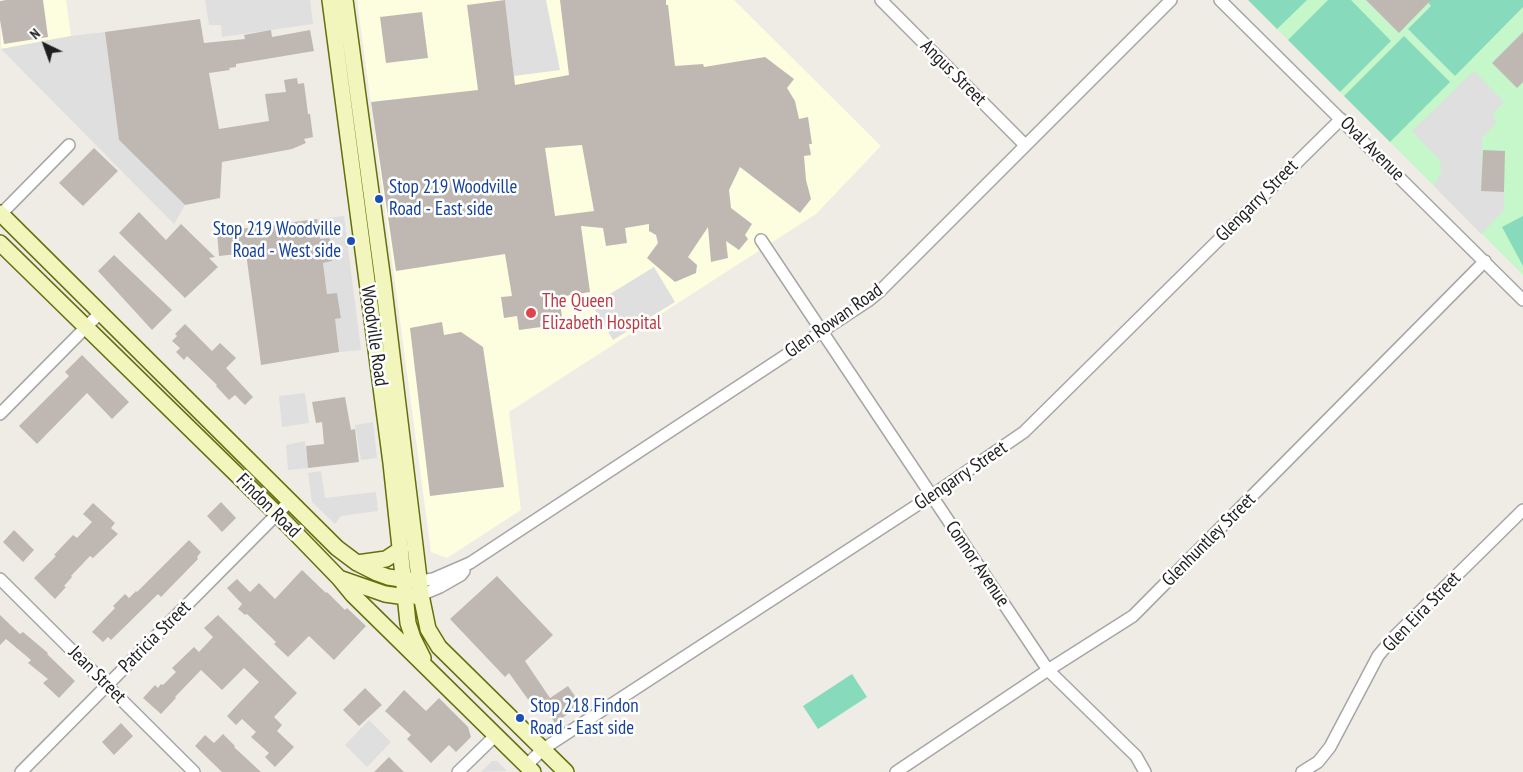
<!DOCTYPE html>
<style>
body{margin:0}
#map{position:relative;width:1523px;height:772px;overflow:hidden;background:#efece5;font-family:"PT Sans Narrow",sans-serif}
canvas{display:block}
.north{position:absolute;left:20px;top:20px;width:50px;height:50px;-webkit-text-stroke:4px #fff;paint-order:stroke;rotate:318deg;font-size:14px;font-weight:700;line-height:20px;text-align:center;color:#1f1f1f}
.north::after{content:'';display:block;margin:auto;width:18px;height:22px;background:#1f1f1f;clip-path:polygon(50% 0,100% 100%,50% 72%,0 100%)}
</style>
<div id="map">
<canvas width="1523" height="772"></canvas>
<div class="north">N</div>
</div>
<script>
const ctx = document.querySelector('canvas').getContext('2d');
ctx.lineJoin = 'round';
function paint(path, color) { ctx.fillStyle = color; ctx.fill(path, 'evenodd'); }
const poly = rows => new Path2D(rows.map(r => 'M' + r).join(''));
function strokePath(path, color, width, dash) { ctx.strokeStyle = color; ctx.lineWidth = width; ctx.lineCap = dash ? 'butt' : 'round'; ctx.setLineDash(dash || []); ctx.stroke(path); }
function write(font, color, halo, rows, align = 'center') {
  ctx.font = font + ' "PT Sans Narrow",sans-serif'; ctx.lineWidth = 5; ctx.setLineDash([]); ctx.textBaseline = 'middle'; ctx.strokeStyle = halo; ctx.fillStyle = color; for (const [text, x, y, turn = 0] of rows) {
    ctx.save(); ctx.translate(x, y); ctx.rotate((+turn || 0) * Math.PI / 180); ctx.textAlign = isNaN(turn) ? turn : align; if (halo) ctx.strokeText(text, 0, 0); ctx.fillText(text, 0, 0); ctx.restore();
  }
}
const education = poly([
 [0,0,66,0,71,36,1,49],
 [357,0,734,0,881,146,816,214,509,412,521,510,447,558,431,552]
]);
const park = poly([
 [1248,0,1523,0,1523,275]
]);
const pitch = poly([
 [1248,0,1307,0,1277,29],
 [1328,0,1351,0,1391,41,1340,92,1288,40],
 [1426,0,1523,0,1523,7,1455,76,1408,29,1431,6],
 [1404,36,1450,82,1390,142,1344,96],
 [1523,216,1523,266,1502,227],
 [852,674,867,697,818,729,803,706]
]);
const parking = poly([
 [205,0,310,0,313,24,222,37,221,25,209,25],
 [505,0,546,0,560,70,514,76],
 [105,32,119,140,185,205,174,224,1,49,71,36],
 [1474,71,1504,102,1493,113,1496,123,1482,138,1481,190,1504,191,1504,210,1481,234,1434,186,1441,173,1440,160,1412,131],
 [344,216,361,350,339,352,336,329,330,319,341,317,337,293,327,294,323,263,332,261,335,254,333,244,329,238,320,239,317,219],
 [654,267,675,302,613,340,592,305],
 [305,393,309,423,282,427,279,396],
 [373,422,377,458,361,460,355,425],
 [305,441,308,468,288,470,286,445],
 [321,471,325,498,376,492,378,511,341,516,335,524,312,502,308,473],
 [369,720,391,742,367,767,345,745],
 [492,761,497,761,507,771,481,772]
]);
const building = poly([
 [6,0,43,0,48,37,4,44,0,20,0,1],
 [505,0,515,85,569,75,560,0,666,0,666,5,668,5,675,66,703,64,704,67,765,57,794,79,787,88,795,101,799,119,808,117,812,144,809,144,811,155,804,156,806,180,811,199,800,213,740,167,729,190,731,208,752,224,745,235,748,239,739,250,726,241,728,258,711,262,708,227,688,257,697,265,696,273,675,282,647,258,658,243,656,235,649,231,649,224,625,228,627,243,606,246,603,228,581,226,590,292,559,297,562,317,540,321,541,327,519,330,517,316,504,318,501,297,512,296,505,254,396,271,371,102,478,90,467,5],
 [582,145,594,211,555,216,545,148],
 [1366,0,1431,0,1399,33],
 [422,12,428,58,386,63,380,17],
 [200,19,204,43,245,39,244,35,271,30,272,37,310,30,314,51,236,64,236,67,229,68,230,70,209,73,219,129,269,121,265,94,286,92,284,80,297,78,298,84,304,83,308,114,310,114,313,137,304,139,306,143,292,149,222,162,220,198,185,205,119,140,105,32],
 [1523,32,1523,82,1517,88,1492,63],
 [94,148,118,171,83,206,59,183],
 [1483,150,1505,151,1504,192,1481,191],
 [139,212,166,240,181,224,215,257,209,258,218,267,185,298,119,233],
 [317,219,320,239,329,238,333,244,335,254,332,261,323,263,327,294,337,293,341,318,335,319,339,352,261,365,246,253,219,256,217,232],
 [114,255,172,310,152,330,98,271],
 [442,322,444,335,461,332,483,347,504,487,430,496,410,328],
 [185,324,212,351,220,343,236,358,226,368,253,397,245,405,235,395,229,400,216,386,217,385,187,356,184,360,176,352,180,348,172,341,177,336,175,334],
 [82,355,129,402,112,419,87,393,37,444,19,426,69,376,65,372],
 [345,397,351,430,355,429,359,462,308,468,306,446,324,444,322,422,316,423,312,402],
 [221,502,236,518,222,532,207,516],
 [93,503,115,523,111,528,118,534,93,558,90,556,71,576,72,577,64,586,66,587,55,599,34,578,56,556,54,555,73,535,77,538,92,522,83,514],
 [14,530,34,550,23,562,3,542],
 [189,540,201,552,197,557,198,559,161,597,158,594,111,640,108,637,103,642,92,632,115,608,113,606,125,594,129,598,136,591,137,592],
 [302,570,326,593,327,592,345,610,347,608,366,626,334,660,309,636,288,657,274,644,276,642,247,614,245,615,238,609,242,604,227,588,237,579,250,592,259,583,275,599],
 [497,576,553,635,525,661,550,698,568,686,581,705,555,723,540,700,532,705,509,673,505,677,450,619],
 [0,615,20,634,23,632,48,653,47,654,75,681,59,698,43,683,48,679,28,663,31,660,6,639,0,645],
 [218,615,297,693,274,717,282,725,277,731,294,747,275,767,265,757,269,753,251,737,256,732,242,719,236,725,227,716,259,682,244,668,222,690,201,670,175,697,176,698,161,714,143,698,155,685,158,688,161,684,163,685,176,672,172,668,194,647,199,652,213,637,204,628],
 [365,688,382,705,359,726,343,710],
 [404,690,426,711,439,698,468,727,471,737,456,752,449,745,431,763,407,739,411,735,385,711],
 [121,723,133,736,114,755,102,742],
 [223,734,235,746,234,747,261,772,222,772,195,746,205,735,214,743],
 [389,757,404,772,374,772]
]);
const street = poly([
 [881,0,1025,145],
 [1220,0,1523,300],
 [1,214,69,145],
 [761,240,1048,670,1136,756,1145,772],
 [0,414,101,312],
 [0,579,194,772],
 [420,581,433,579,470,563,868,301,880,291,1171,0],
 [421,595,440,587,461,575,464,571],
 [527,765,543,749,931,496,1024,432,1341,119],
 [21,772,290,501],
 [458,772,496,735],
 [896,772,1048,670,1133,616,1485,261],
 [1302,772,1318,762,1330,747,1378,656,1393,638,1523,510]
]);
const secondary = poly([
 [330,0,391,463,408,623,413,638,423,658],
 [345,0,383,281,421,595,428,629,439,647,566,772],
 [0,213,337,548,357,563,377,573,388,577,414,581],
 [0,243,277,514,339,578,353,595,533,772],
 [357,563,386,559,401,549],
 [339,578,385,594,406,597,415,596]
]);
const markers = [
 [379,199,5,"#1a4fb4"],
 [351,241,5,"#1a4fb4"],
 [531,313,6,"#e0444e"],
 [520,718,5,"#1a4fb4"]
];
const streetNames = [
 ["Angus Street",953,73,45],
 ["Oval Avenue",1372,149,45],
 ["Glengarry Street",1257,201,-45],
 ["Glen Rowan Road",834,321,-35],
 ["Woodville Road",374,336,82],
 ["Glengarry Street",961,476,-34],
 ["Findon Road",268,506,45],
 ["Glenhuntley Street",1209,540,-45],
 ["Connor Avenue",977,564,56],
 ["Glen Eira Street",1422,612,-46],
 ["Patricia Street",155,637,-45],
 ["Jean Street",97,675,45]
];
const transitNames = [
 ["Stop 219 Woodville",389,188],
 ["Road - East side",389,210],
 ["Stop 219 Woodville",341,230,"right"],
 ["Road - West side",341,252,"right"],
 ["Stop 218 Findon",530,707],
 ["Road - East side",530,729]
];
const healthNames = [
 ["The Queen",542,302],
 ["Elizabeth Hospital",542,324]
];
paint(education, '#fdfde0');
paint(park, '#c5f7ca');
paint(pitch, '#87dabc');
paint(parking, '#dfdfdf');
paint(building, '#bfb8b2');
strokePath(street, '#a6a6a6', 14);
strokePath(secondary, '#63710b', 18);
strokePath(street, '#fff', 11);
strokePath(secondary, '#f2f6bc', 15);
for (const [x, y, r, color] of markers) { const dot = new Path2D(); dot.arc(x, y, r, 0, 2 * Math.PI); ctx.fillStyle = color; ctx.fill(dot); strokePath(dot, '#fff', 2); }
write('19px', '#1f1f1f', '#fff', streetNames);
write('19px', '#164399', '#fff', transitNames, 'left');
write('19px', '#be3a42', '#fff', healthNames, 'left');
</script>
